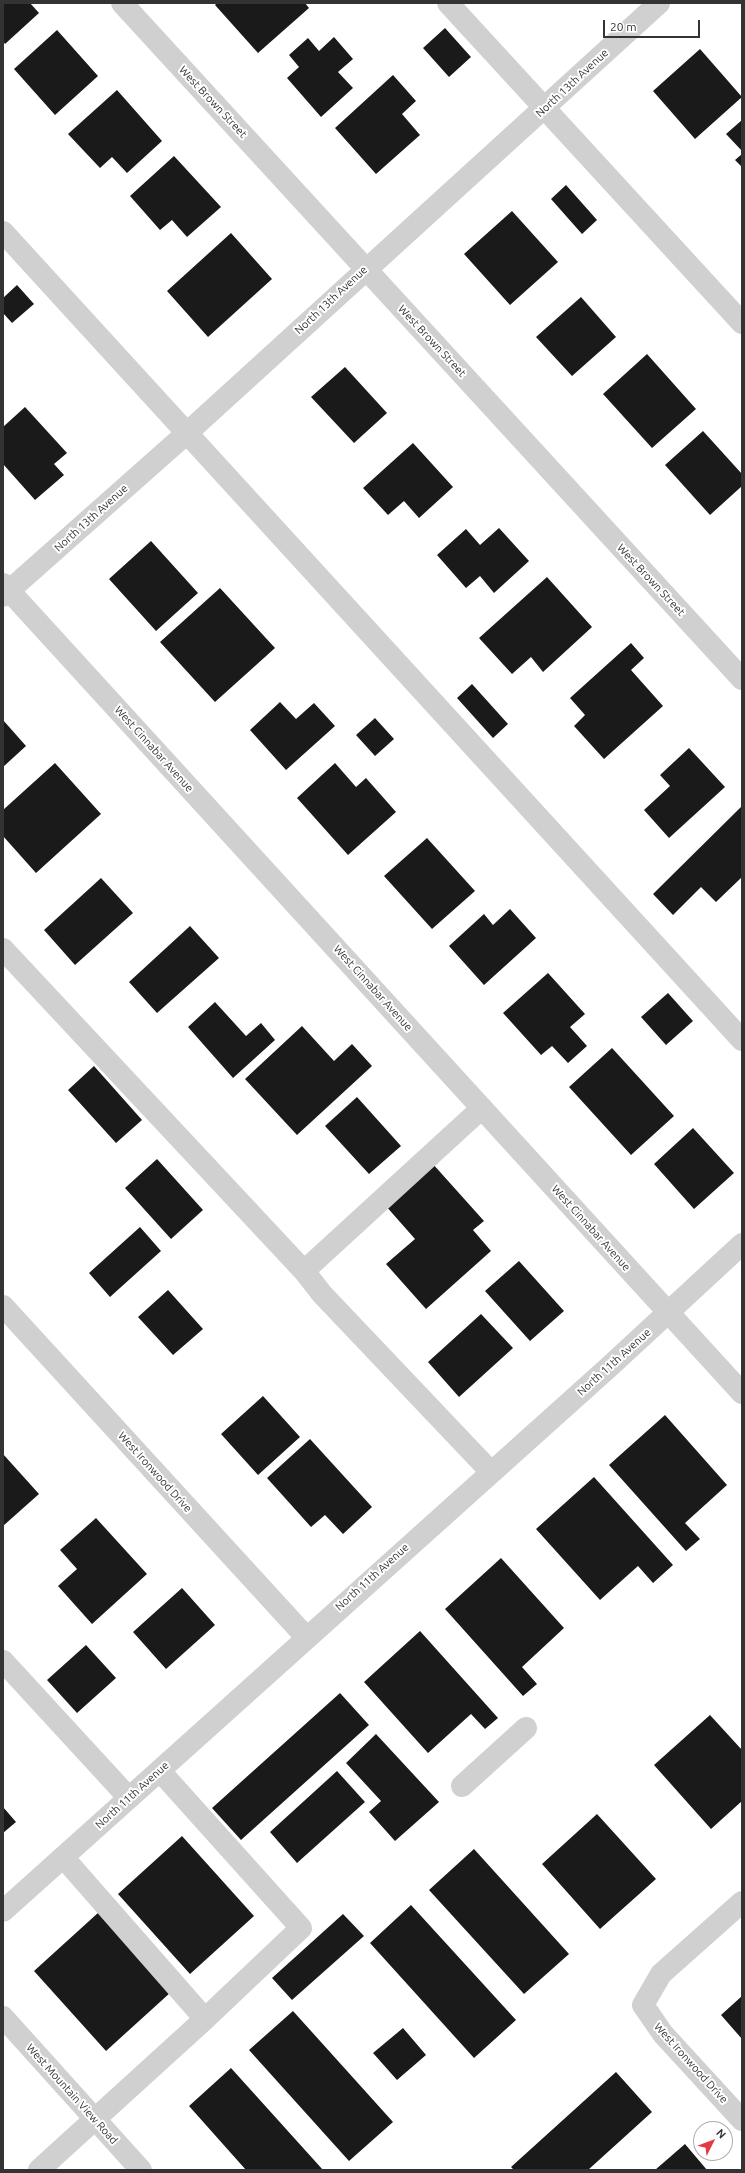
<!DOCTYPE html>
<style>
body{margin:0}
#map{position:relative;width:745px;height:2173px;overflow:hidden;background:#fff;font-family:Ubuntu,sans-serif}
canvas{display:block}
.frame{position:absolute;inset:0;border:4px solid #333;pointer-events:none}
.north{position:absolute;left:693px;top:2121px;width:40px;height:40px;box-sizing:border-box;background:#fff;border:1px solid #adadad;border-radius:50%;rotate:48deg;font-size:11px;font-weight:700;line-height:16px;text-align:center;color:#333}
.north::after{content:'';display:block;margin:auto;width:14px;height:18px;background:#e63946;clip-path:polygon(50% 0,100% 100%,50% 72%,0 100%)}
.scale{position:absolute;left:603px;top:20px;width:97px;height:18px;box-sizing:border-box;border:2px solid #333;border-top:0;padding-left:5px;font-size:12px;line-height:14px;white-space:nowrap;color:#333;-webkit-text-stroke:3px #fff;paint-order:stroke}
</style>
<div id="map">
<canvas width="745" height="2173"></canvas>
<div class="frame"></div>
<div class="north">N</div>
<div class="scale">20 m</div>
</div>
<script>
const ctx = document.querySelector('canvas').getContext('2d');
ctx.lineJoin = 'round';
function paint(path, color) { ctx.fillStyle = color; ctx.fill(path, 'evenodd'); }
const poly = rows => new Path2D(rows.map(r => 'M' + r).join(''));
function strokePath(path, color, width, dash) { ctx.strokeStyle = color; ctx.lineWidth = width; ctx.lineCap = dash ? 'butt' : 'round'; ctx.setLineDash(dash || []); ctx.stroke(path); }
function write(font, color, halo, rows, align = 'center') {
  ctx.font = font + ' Ubuntu,sans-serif'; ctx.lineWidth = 4; ctx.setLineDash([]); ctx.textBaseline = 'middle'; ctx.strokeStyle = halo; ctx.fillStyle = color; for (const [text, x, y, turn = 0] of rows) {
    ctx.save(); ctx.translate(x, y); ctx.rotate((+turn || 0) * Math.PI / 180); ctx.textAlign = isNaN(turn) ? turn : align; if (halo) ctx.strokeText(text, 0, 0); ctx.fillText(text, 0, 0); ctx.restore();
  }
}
const building = poly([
 [3,3,30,3,39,13,5,44,3,41],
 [217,3,305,3,309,8,258,53,215,5],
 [445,28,471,57,449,77,423,48],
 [57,30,98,76,55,115,14,69],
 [334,37,353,59,338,72,353,88,321,117,287,78,299,67,289,55,308,38,319,51],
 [700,49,742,97,695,139,653,91],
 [393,75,416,101,402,114,420,135,376,174,335,128],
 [117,90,162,141,127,173,112,157,100,168,68,134],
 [742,120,742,151,726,134],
 [742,154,742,167,735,160],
 [174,156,221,207,187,237,172,220,160,230,130,196],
 [566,185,597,220,582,234,551,199],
 [512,211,558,262,510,305,464,254],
 [231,233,272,279,208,337,167,291],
 [17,285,34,304,12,323,3,313,3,298],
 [581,297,616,337,572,376,536,337],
 [647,354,696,409,652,448,603,394],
 [345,367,387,413,354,443,311,397],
 [25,407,67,453,54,464,64,475,35,500,3,464,3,427],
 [703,431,742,474,742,486,710,515,665,465],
 [413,443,453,487,419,518,404,501,388,515,363,488],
 [499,528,529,561,494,593,480,576,466,588,437,555,466,529,480,545],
 [151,541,198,593,156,631,109,579],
 [547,577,592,627,543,672,531,657,512,674,479,638],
 [220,588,275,648,215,702,160,642],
 [631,643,644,658,631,670,663,706,604,759,574,726,585,715,570,698],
 [472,684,508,724,493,738,457,698],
 [280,702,296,719,314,703,335,726,286,770,250,730],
 [375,718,394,739,375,756,356,735],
 [3,720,26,746,3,767],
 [689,748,725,787,669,838,644,810,670,786,660,775],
 [55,763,101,814,36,873,3,836,3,810],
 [335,763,356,787,366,778,396,812,348,855,297,798],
 [742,806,742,877,716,902,701,887,673,915,653,894],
 [427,838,475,891,432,929,384,876],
 [101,878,133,913,75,965,44,930],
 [510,909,536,938,484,985,449,946,484,914,493,925],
 [190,926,219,958,157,1013,129,982],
 [548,973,585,1014,570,1027,587,1046,568,1063,552,1046,541,1055,503,1013],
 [668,993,693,1021,666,1045,641,1017],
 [215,1002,246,1036,261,1023,275,1040,233,1078,188,1027],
 [302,1026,334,1061,352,1044,372,1066,297,1135,245,1079],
 [612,1048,674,1116,631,1155,569,1087],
 [94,1066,142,1120,116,1143,68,1090],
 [357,1097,401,1146,369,1174,325,1126],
 [693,1128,734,1173,694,1209,654,1164],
 [157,1159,203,1210,171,1239,125,1188],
 [432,1163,484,1221,473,1230,491,1251,426,1309,386,1264,415,1239,385,1205],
 [140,1227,161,1251,110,1297,89,1273],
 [519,1261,564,1311,530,1341,485,1291],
 [168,1290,203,1329,173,1355,138,1317],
 [481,1314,513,1348,459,1397,428,1362],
 [263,1396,300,1437,258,1475,221,1434],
 [665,1415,727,1485,685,1523,700,1539,686,1551,609,1465],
 [310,1439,372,1507,343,1534,325,1515,311,1527,267,1478],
 [3,1454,39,1494,3,1526],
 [594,1477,673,1565,653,1583,638,1566,600,1600,536,1529],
 [96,1518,147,1574,92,1624,58,1586,77,1569,60,1550],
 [501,1558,564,1628,522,1667,537,1684,523,1696,445,1609],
 [182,1588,215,1625,166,1669,133,1632],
 [420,1631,498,1718,485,1729,471,1714,428,1753,364,1682],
 [86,1645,116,1678,77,1713,47,1680],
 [340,1693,369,1725,241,1840,212,1808],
 [710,1715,742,1750,742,1801,711,1829,654,1765],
 [376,1734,439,1802,395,1841,369,1812,381,1801,346,1763],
 [337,1771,365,1802,297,1863,270,1832],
 [3,1807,16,1822,3,1833],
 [597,1814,656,1879,600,1929,542,1864],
 [182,1836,254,1916,190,1974,118,1894],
 [474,1849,569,1954,524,1994,429,1890],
 [411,1905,516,2020,474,2058,370,1943],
 [99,1912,171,1992,106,2051,34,1971],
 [343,1914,364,1936,292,2000,272,1978],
 [742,1996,742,2039,721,2015],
 [293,2011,393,2122,349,2161,249,2050],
 [403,2028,426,2055,397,2080,373,2053],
 [231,2068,323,2170,246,2170,189,2106],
 [616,2072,652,2112,588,2170,514,2170,511,2167],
 [685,2144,707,2170,655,2170]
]);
const minor = poly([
 [122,3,742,679],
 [448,3,742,323],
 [3,232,742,1040],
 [3,584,742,1393],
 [3,596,187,433,659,3],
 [3,949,304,1271,482,1108],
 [304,1271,322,1294,491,1472],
 [3,1306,306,1637],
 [3,1661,129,1798],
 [462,1786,526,1728],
 [63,1857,205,2019,301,1928,160,1771],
 [742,1902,661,1974,643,2005,663,2034,742,2120],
 [3,1911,609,1367,742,1244],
 [3,2017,141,2170],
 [39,2170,205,2019]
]);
const streetNames = [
 ["North 13th Avenue",572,83,-43],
 ["West Brown Street",213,102,47],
 ["North 13th Avenue",331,300,-43],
 ["West Brown Street",432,341,47],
 ["North 13th Avenue",91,518,-42],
 ["West Brown Street",651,580,47],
 ["West Cinnabar Avenue",154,749,48],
 ["West Cinnabar Avenue",373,988,48],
 ["West Cinnabar Avenue",591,1228,48],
 ["North 11th Avenue",614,1362,-42],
 ["West Ironwood Drive",155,1472,48],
 ["North 11th Avenue",372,1577,-42],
 ["North 11th Avenue",132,1795,-42],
 ["West Ironwood Drive",691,2063,48],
 ["West Mountain View Road",72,2094,48]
];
paint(building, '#1a1a1a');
strokePath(minor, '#d0d0d0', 22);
write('11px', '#333', '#fff', streetNames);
</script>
